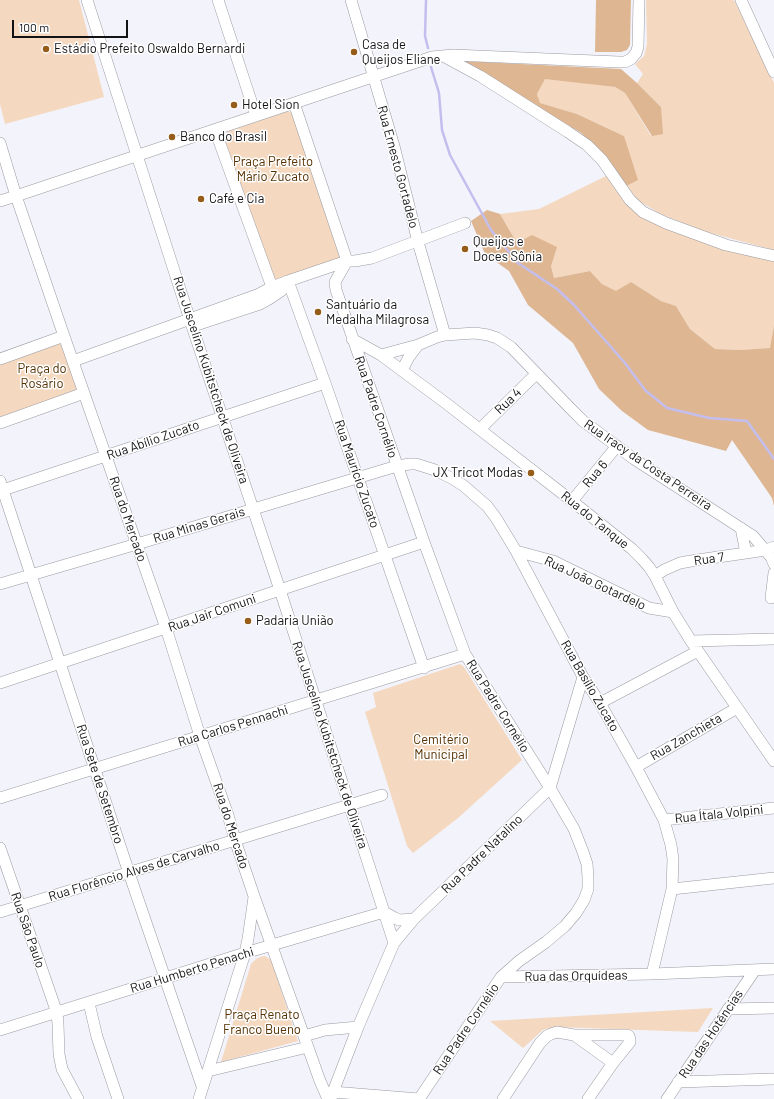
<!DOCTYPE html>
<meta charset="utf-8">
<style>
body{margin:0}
#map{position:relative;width:774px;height:1099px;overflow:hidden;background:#f3f3fb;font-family:Barlow,sans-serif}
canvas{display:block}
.scale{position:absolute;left:12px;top:20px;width:116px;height:18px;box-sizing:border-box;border:2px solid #131215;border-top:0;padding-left:5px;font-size:12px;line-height:14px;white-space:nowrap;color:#131215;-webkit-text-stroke:3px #fff;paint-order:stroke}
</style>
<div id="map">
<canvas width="774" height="1099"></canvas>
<div class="scale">100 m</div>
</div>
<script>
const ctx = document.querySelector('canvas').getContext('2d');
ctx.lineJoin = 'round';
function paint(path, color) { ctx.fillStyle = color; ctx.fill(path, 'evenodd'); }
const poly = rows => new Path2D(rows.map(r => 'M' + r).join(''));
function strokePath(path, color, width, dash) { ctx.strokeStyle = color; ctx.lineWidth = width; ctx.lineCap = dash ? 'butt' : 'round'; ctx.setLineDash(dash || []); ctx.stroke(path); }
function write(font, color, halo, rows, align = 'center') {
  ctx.font = font + ' Barlow,sans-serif'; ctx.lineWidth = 3; ctx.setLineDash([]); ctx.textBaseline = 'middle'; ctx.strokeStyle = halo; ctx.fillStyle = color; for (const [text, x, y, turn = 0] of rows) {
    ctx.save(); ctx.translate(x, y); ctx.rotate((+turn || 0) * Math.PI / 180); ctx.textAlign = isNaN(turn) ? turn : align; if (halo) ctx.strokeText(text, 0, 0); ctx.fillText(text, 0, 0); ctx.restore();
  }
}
const green = poly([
 [0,0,79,0,104,97,5,124,0,104],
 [646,0,734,0,774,83,774,250,703,231,661,214,639,201,626,186,624,136,577,114,539,103,537,94,545,78,615,87,625,93,651,136,661,107,637,83,643,74,635,64,644,56,647,44],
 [286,111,290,112,292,114,339,255,339,258,338,259,276,280,274,279,224,138,227,132],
 [608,175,629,205,774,259,774,326,771,348,740,350,715,349,690,329,676,306,661,301,631,282,616,292,602,284,590,271,554,278,551,266,517,243,500,214,539,209],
 [60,342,78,393,0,420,0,362],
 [460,664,464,667,522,760,458,818,413,853,407,846,365,712,376,707,373,693],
 [265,956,271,960,298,1041,221,1062,251,964,256,959,260,957],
 [713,1008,698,1032,555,1027,543,1030,523,1048,490,1021]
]);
const forest = poly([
 [596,0,631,0,630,45,627,50,621,52,595,52],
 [461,61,621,69,637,83,661,107,663,134,652,136,625,93,615,87,545,79,537,94,540,103,577,114,624,136,638,180,626,186,606,156,581,133,535,105],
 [487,210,500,214,517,243,532,235,557,247,551,266,554,278,590,271,602,284,616,291,631,282,661,301,676,306,690,329,715,349,740,350,770,348,774,326,774,506,772,498,732,440,726,451,648,430,622,411,599,389,573,343,528,305,509,271,485,254,471,221]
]);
const stream = poly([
 [426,0,425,36,428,48],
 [431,67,439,93,442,130,450,155,491,230,518,263,557,289,574,305,625,363,645,390,667,408,709,418,747,421,774,459]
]);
const minor = poly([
 [87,0,190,320,280,590,394,943,358,1027,333,1092,331,1099],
 [218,0,256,116],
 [351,0,394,146,418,242,445,335],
 [741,0,774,72],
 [443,56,480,76,568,132,587,145,602,160,630,200,643,212,666,223,726,245,774,256],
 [294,103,347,261],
 [215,130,272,287],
 [0,143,16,196,64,336,166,628,200,736,228,815,235,840,254,896,320,1081,328,1099],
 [0,201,16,196,432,57,453,55,619,62,625,62,631,59,636,53,638,47,639,0],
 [347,261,335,282,336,290,424,542,465,654,550,788,574,829,583,852,587,864,588,877,588,889,584,900,576,913,565,926,546,942,519,961,501,977,419,1099],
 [288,281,325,383,424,668],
 [193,326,260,304,269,299,281,291,288,281],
 [352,339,381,355,447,404,572,501,632,549,642,559,649,567,655,576,673,612,691,641,774,761],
 [381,355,418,345,437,337,445,335,475,333,488,335,497,338,511,347,569,407,583,421,634,459,753,536,771,557,774,564],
 [0,359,64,336],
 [73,361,257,295,272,287,288,281,347,261,355,261,372,258,465,223],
 [402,370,409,357,418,345],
 [0,423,84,393],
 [480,429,536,374],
 [0,481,129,873,202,1086],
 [3,490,325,383],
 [572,501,617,446],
 [741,528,746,553],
 [516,551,553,561,649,608,673,612],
 [655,576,664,570,680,563,691,561,766,550,774,547],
 [0,584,137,544,397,466,410,464,416,464,435,470,453,479,464,486,487,506,496,518,516,551,583,677,600,703,636,767,664,820,671,845,673,859,672,889,652,974],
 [771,598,774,573],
 [691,641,774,639],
 [0,683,424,542],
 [600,703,698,651],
 [636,767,737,708],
 [0,798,465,654],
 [664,820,774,808],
 [0,848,57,1013,58,1024,59,1054,62,1069,78,1099],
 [672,889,774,878],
 [0,912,382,795],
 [394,943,414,919,550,788,583,677],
 [501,977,652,974,774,969],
 [89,1003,97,1037,118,1099],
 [728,1009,774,1008],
 [0,1030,245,953,384,912,395,918,399,920,414,919],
 [574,1035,613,1063],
 [304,1036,325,1030,358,1027],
 [208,1071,308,1047],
 [678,1082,774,1079],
 [333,1092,419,1099],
 [199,1099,245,953,248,939,254,897],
 [503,1099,540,1043,547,1036,551,1034,557,1032,574,1035,627,1035,629,1036,630,1040,630,1042,613,1063,588,1099],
 [667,1099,755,970]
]);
const markers = [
 [46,49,4,"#965c19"],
 [354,52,4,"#965c19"],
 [234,105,4,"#965c19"],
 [172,137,4,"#965c19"],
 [201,199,4,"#965c19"],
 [465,249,4,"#965c19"],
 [318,312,4,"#965c19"],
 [531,473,4,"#965c19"],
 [248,621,4,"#965c19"]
];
const poiNames = [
 ["Casa de",362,45],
 ["Queijos Eliane",362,60],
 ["Estádio Prefeito Oswaldo Bernardi",54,49],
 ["Hotel Sion",242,105],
 ["Banco do Brasil",180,137],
 ["Café e Cia",209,199],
 ["Queijos e",473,242],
 ["Doces Sônia",473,257],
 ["Santuário da",326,305],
 ["Medalha Milagrosa",326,320],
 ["JX Tricot Modas",523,473,"right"],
 ["Padaria União",256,621]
];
const parkNames = [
 ["Praça Prefeito",273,162],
 ["Mário Zucato",273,177],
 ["Praça do",42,369],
 ["Rosário",42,384],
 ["Cemitério",441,740],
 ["Municipal",441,755],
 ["Praça Renato",262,1015],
 ["Franco Bueno",262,1030]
];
const streetNames = [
 ["Rua Ernesto Gortadelo",398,167,75],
 ["Rua Juscelino Kubitstcheck de Oliveira",211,380,72],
 ["Rua 4",508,401,-44],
 ["Rua Padre Cornélio",376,407,71],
 ["Rua Abílio Zucato",153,440,-19],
 ["Rua Iracy da Costa Perreira",648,465,34],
 ["Rua Maurício Zucato",357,474,71],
 ["Rua 6",595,474,-50],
 ["Rua do Mercado",128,519,71],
 ["Rua do Tanque",595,520,39],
 ["Rua Minas Gerais",199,525,-17],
 ["Rua 7",709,559,-8],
 ["Rua João Gotardelo",595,583,25],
 ["Rua Jair Comuni",212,613,-19],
 ["Rua Basílio Zucato",590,686,60],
 ["Rua Padre Cornélio",498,706,58],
 ["Rua Carlos Pennachi",233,726,-17],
 ["Rua Zanchieta",686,737,-30],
 ["Rua Juscelino Kubitstcheck de Oliveira",330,745,72],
 ["Rua Sete de Setembro",100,784,72],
 ["Rua Ítala Volpini",719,814,-6],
 ["Rua do Mercado",231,826,72],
 ["Rua Padre Natalino",482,854,-44],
 ["Rua Florêncio Alves de Carvalho",134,871,-17],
 ["Rua São Paulo",28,930,71],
 ["Rua Humberto Penachi",192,970,-17],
 ["Rua das Orquídeas",576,976,-1],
 ["Rua Padre Cornélio",466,1029,-56],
 ["Rua das Hotências",711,1034,-56]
];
paint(green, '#f4d8bf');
paint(forest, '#deb792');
strokePath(stream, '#c4beee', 2.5);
strokePath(minor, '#9a9aa2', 12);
strokePath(minor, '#fff', 11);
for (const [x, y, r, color] of markers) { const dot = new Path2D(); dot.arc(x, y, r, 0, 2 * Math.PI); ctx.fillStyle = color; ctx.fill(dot); strokePath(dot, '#fff', 1.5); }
write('13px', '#131215', '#fff', poiNames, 'left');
write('13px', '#553001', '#fff', parkNames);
write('13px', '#131215', '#fff', streetNames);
</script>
